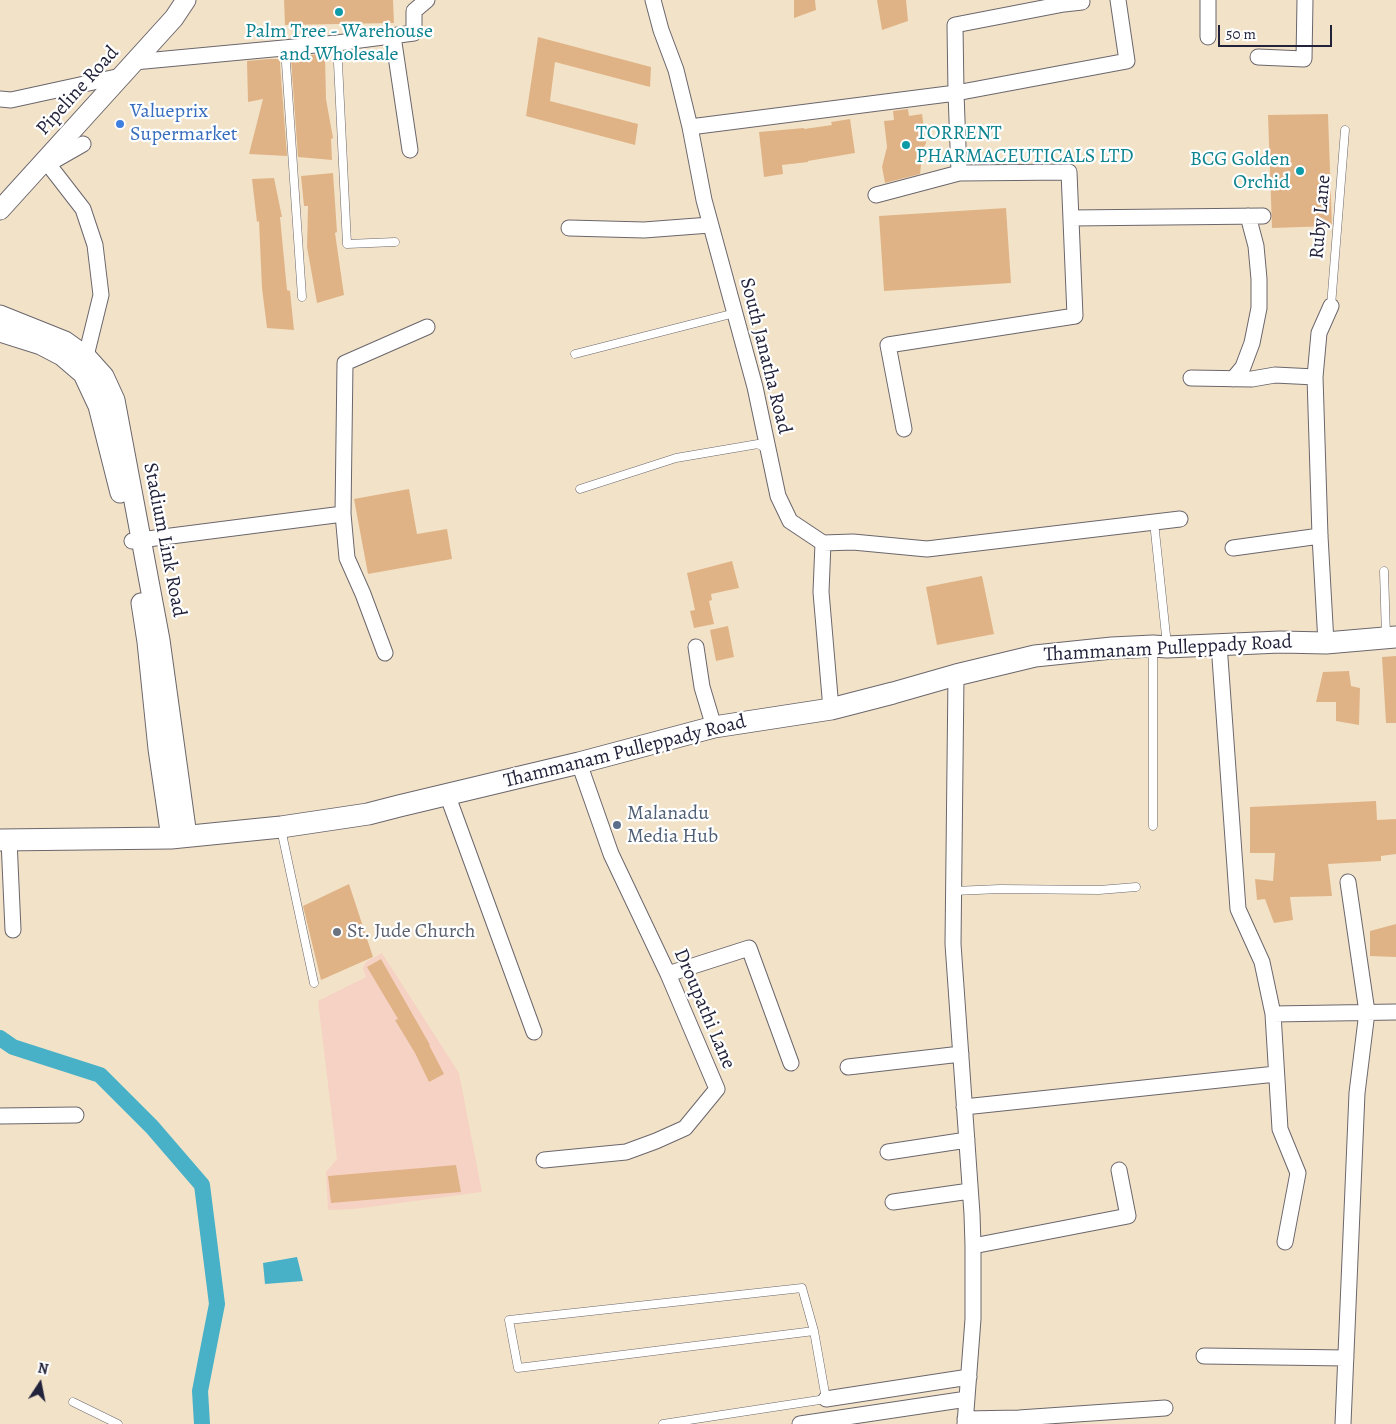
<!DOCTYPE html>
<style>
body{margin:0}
#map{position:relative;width:1396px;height:1424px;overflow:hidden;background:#f2e3c8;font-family:Alegreya,serif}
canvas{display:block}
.north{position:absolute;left:15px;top:1359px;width:50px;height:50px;-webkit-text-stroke:4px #fff;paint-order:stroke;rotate:11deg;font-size:14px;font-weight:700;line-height:20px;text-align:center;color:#22223b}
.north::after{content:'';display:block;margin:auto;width:18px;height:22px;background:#22223b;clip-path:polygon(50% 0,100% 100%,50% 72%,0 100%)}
.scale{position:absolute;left:1218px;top:25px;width:114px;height:22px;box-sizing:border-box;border:2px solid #22223b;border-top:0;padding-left:6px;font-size:15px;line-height:18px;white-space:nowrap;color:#22223b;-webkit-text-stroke:4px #fff;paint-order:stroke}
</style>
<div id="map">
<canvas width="1396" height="1424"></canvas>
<div class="north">N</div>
<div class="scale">50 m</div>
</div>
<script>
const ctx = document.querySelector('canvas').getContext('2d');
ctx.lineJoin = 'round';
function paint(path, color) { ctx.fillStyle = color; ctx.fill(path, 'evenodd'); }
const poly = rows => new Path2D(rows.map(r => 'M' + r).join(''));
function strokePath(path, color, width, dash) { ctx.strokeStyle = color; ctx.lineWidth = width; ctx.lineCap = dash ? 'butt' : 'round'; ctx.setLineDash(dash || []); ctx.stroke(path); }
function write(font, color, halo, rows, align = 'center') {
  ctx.font = font + ' Alegreya,serif'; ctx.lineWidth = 4.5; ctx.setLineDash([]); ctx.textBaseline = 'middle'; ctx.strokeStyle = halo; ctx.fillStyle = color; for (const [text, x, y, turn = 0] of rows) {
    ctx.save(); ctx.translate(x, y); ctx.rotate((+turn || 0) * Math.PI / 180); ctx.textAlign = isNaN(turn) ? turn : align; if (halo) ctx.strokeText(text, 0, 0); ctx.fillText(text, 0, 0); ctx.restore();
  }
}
const built = poly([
 [382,953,459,1073,482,1192,355,1209,328,1210,326,1172,337,1159,318,1001,366,977,363,968,366,962]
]);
const water = poly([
 [297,1257,303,1281,265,1284,263,1263]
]);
const canal = poly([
 [0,1038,13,1047,100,1075,152,1127,202,1185,217,1304,200,1391,202,1424]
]);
const building = poly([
 [284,0,393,0,394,23,285,25],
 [794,0,815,0,816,10,794,18],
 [877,0,906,0,908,21,882,30],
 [538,37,651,67,650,87,555,62,550,101,638,124,635,145,526,116],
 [325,54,326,99,333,138,331,139,332,160,298,157,291,59,295,59,295,56],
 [269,59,280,59,280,64,287,156,249,154,263,99,248,102,247,61],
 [908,109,909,116,922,114,926,143,923,149,920,174,885,183,882,167,887,147,884,121,894,120,893,111],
 [1328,114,1332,226,1272,228,1268,115],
 [850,119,855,153,808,161,808,162,782,165,783,174,764,177,759,132,804,128,804,129,832,125,831,122],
 [333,173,337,232,335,233,344,295,317,303,307,247,308,206,304,206,301,176],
 [274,178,282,217,280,217,287,290,290,291,294,330,267,328,262,288,259,221,257,222,252,179],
 [1006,208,1011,283,884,291,879,216],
 [409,489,417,534,447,529,452,559,368,574,354,499],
 [732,561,739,588,711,594,712,600,709,601,714,624,694,628,690,611,695,610,687,573],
 [982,576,994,634,937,645,926,587],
 [728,626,734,657,716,661,710,630],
 [1396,656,1396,723,1386,723,1382,657],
 [1349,671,1351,686,1360,688,1359,725,1336,721,1336,702,1316,702,1323,672],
 [1376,801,1377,820,1396,819,1396,854,1381,856,1381,861,1328,864,1332,896,1290,897,1293,920,1274,923,1265,899,1257,900,1255,879,1273,881,1275,853,1250,853,1250,807],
 [349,884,373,957,321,980,303,906],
 [1396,924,1396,957,1370,956,1370,931],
 [381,959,430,1045,429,1045,444,1074,429,1082,415,1053,395,1020,398,1019,367,967],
 [456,1165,461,1192,331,1203,328,1176]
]);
const service = poly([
 [337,43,347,244,395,242],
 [283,47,286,63,302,297],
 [1331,306,1345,130],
 [575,354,735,313],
 [580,489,676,458,758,444,768,450],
 [1154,522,1167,645],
 [1384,571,1386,636],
 [1153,826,1153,648],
 [281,829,314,983],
 [954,891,1000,889,1099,890,1136,887],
 [73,1402,118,1424],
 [663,1424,826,1399,814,1331,802,1288,509,1320,518,1368,814,1331]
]);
const minor = poly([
 [653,0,661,30,676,70,690,127,704,200,755,387,778,496,790,521,823,543,821,592,831,709],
 [393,36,410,150],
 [1208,37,1208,0],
 [1258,57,1304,59,1305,0],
 [134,62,337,43,414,33,414,11,427,0],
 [0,99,11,100,121,76],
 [690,127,956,93,955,25,1064,4,1082,2],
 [45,160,83,209,95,245,101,295,86,356],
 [48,164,83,144],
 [876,195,959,173],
 [1071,218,1263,216],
 [569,228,644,230,710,225],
 [1191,378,1252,379,1275,375,1315,377],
 [1233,379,1243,367,1252,343,1259,308,1259,279,1256,246,1248,216],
 [904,429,888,345,1075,316,1069,172,959,173,956,93,1127,61,1118,0],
 [343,514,347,558,363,594,385,653],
 [132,541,343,514,345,363,427,327],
 [823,543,853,542,927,549,1180,519],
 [1233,548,1320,536],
 [1326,643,1320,536,1315,377,1319,333,1331,306],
 [1219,644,1238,909,1262,962,1273,1014,1396,1012],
 [696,647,702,687,714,727],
 [956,675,953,944,972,1214,973,1246,973,1319,965,1424],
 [447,794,534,1032],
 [9,840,13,930],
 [668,974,749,948,791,1063],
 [1273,1014,1280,1129,1298,1173,1285,1242],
 [848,1067,961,1054],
 [964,1107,1276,1074],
 [0,1116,76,1115],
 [888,1152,967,1140],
 [544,1160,626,1152,656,1141,685,1128,717,1089,668,974,611,854,579,763],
 [893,1202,970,1191],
 [973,1246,1128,1216,1119,1170],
 [1204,1356,1346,1358],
 [826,1399,969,1377],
 [965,1419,1019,1418,1165,1408],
 [800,1424,967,1399],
 [1343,1424,1357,1093,1367,1012,1348,882]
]);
const tertiary = poly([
 [0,210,174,18,186,0],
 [0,315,65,341,86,356,104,376,115,400,160,640,187,836],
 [0,332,41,345,62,356,83,374,98,406,120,493],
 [141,603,147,642,158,749,171,838]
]);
const secondary = poly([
 [0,840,171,838,281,827,368,814,399,806,579,763,714,727,831,709,893,693,956,675,1035,656,1112,648,1153,646,1167,647,1280,642,1326,643,1396,637]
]);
const markers = [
 [339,12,5,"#0f9aa8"],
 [120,124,5,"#3f7fe0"],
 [906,145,5,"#0f9aa8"],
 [1300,171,5,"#0f9aa8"],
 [617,825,5,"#5c6f8a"],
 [337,932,5,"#6b7280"]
];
const cultureNames = [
 ["Palm Tree - Warehouse",339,32],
 ["and Wholesale",339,55],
 ["TORRENT",916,134,"left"],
 ["PHARMACEUTICALS LTD",916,157,"left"],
 ["BCG Golden",1290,160,"right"],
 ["Orchid",1290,183,"right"]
];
const streetNames = [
 ["Pipeline Road",78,91,-48],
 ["Ruby Lane",1321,217,-85],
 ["South Janatha Road",765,356,76],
 ["Stadium Link Road",164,540,79],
 ["Thammanam Pulleppady Road",1168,649,-3],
 ["Thammanam Pulleppady Road",625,752,-14],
 ["Droupathi Lane",704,1009,67]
];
const shopNames = [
 ["Valueprix",130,112],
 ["Supermarket",130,135]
];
const serviceNames = [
 ["Malanadu",627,814],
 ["Media Hub",627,837]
];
const worshipNames = [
 ["St. Jude Church",347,932]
];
paint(built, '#f6d2c4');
paint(water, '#48b1c7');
strokePath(canal, '#48b1c7', 16);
paint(building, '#e0b387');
strokePath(service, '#6b666c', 9);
strokePath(minor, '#6b666c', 17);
strokePath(tertiary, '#6b666c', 21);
strokePath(secondary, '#6b666c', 23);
strokePath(service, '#fff', 8);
strokePath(minor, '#fff', 15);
strokePath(tertiary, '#fff', 19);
strokePath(secondary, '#fff', 21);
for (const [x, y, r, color] of markers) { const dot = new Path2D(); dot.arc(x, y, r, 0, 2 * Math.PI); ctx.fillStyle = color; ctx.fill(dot); strokePath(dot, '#fff', 2); }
write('20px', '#0d838f', '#fff', cultureNames);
write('20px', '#22223b', '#fff', streetNames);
write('20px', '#366cbe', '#fff', shopNames, 'left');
write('20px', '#4e5e75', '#fff', serviceNames, 'left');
write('20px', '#5b616d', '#fff', worshipNames, 'left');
</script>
